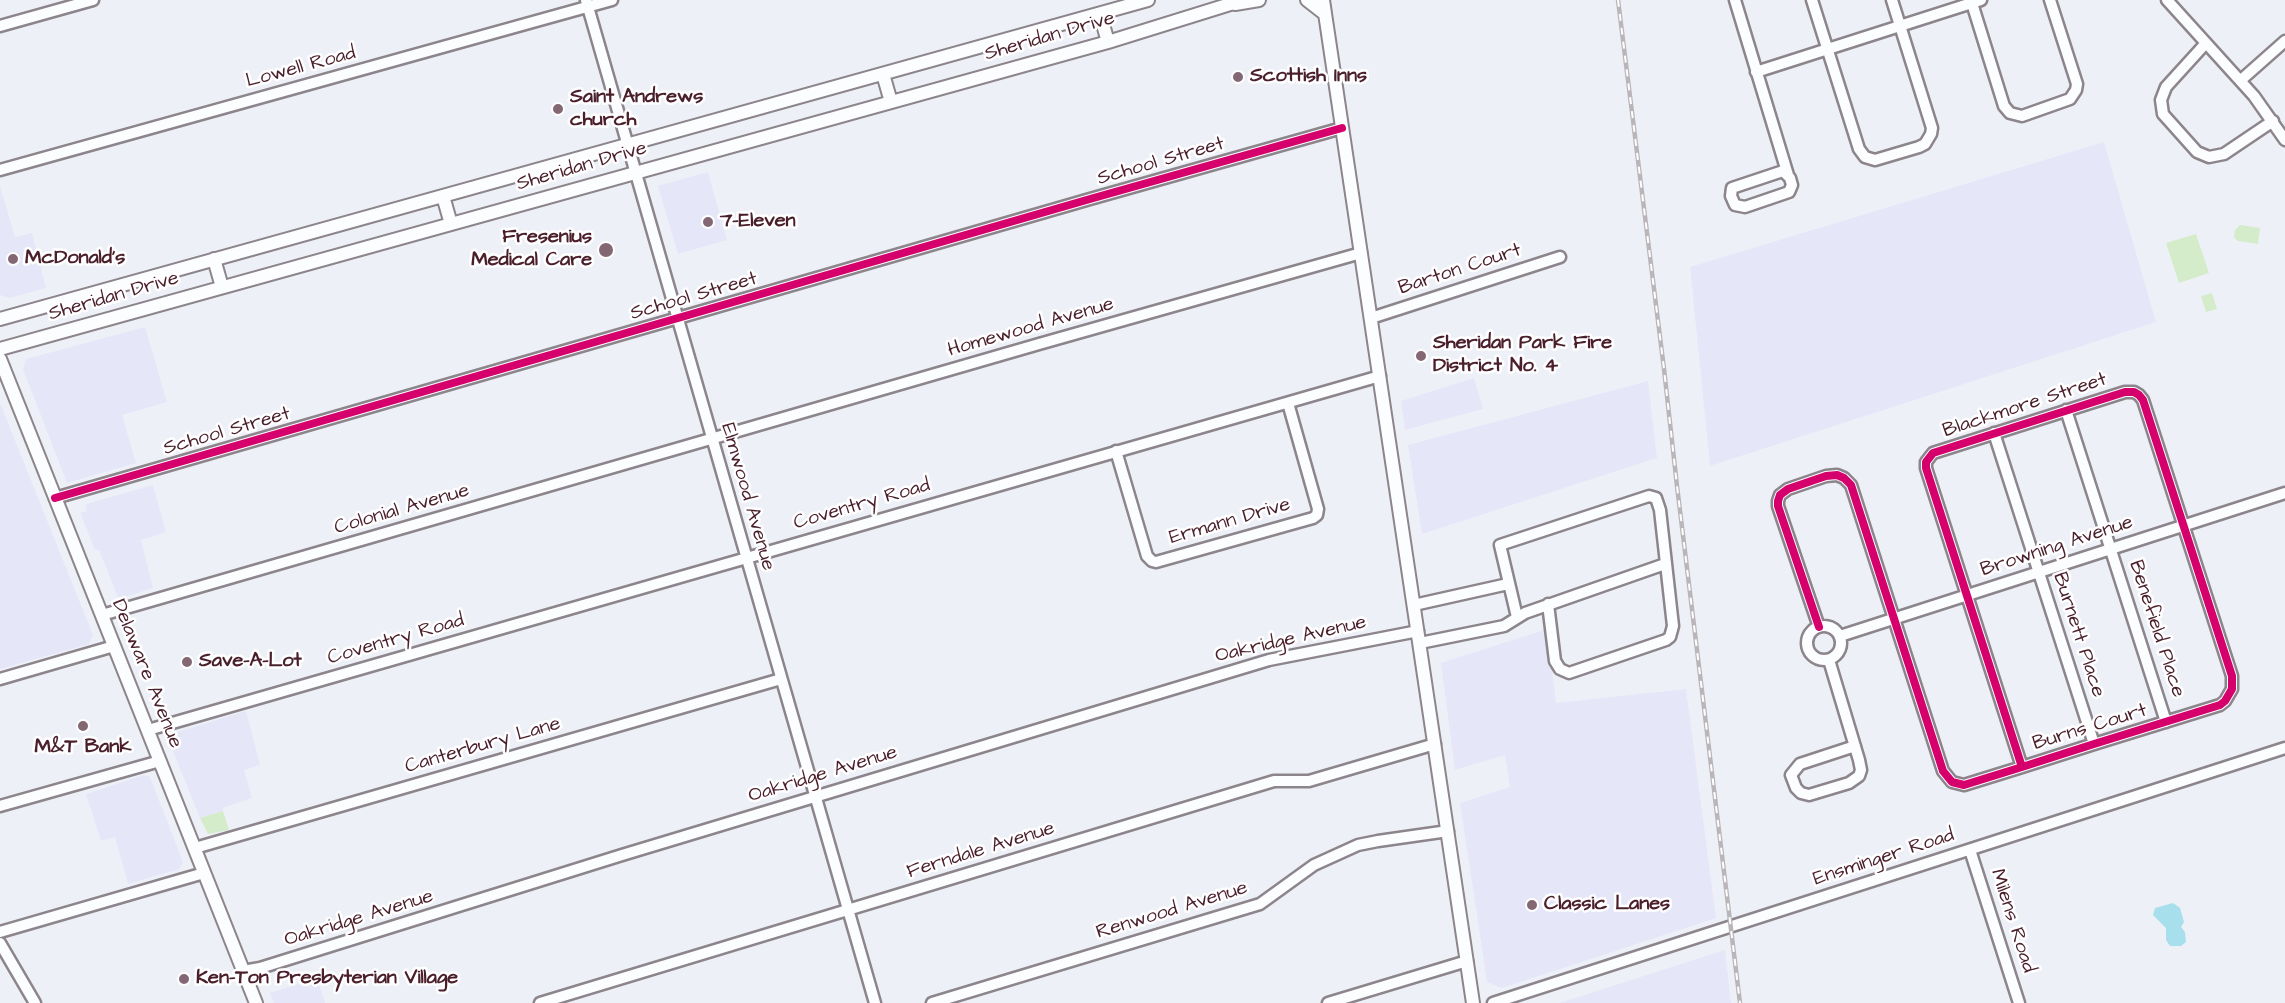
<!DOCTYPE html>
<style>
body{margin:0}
canvas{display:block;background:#eef0f8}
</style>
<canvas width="2285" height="1003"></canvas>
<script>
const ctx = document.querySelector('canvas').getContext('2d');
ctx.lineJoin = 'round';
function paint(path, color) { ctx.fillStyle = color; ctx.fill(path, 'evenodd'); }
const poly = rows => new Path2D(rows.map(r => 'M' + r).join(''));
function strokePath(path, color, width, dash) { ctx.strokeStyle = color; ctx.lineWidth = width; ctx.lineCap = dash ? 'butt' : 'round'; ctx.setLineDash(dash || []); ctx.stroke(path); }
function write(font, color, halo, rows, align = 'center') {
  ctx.font = font + ' "Architects Daughter",sans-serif'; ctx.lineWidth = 5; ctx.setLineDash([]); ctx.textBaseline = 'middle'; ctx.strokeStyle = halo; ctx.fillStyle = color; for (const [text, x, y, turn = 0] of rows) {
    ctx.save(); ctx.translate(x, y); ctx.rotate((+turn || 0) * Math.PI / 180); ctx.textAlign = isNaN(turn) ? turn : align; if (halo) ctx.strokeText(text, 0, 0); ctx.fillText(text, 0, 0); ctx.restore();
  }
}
const built = poly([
 [2104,142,2156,322,1710,466,1690,267],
 [708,172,727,240,678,254,658,186],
 [0,186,15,237,32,233,46,288,10,298,0,295],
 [145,327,167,402,122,415,136,463,67,483,23,369,26,359],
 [1474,378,1483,409,1405,430,1401,401],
 [1648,381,1657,458,1422,534,1408,445],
 [0,403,93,635,89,644,0,669],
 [153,485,166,532,141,540,153,588,121,598,118,597,99,550,95,550,80,513,86,511,86,504],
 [1547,629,1556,703,1686,689,1716,918,1502,988,1487,982,1460,803,1510,787,1505,755,1455,770,1441,663],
 [246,711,260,765,244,770,252,798,223,808,223,811,200,818,169,741,174,733],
 [144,775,150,777,183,862,179,869,128,884,115,837,101,841,86,794],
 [1725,950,1731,1003,1559,1003],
 [317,978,325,1003,274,1003,270,993]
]);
const green = poly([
 [2240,225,2260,228,2258,244,2238,241,2234,237,2235,230],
 [2196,234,2209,273,2179,283,2166,243],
 [2212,293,2217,309,2206,312,2201,296],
 [223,811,229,830,208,834,200,818]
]);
const water = poly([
 [2173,903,2180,908,2184,922,2181,927,2185,932,2186,942,2181,946,2170,946,2166,940,2166,928,2153,915,2155,908]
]);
const minor = poly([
 [586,0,875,1003],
 [1735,0,1788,175],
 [1812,0,1859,149,1865,157,1875,160,1919,147,1925,144,1931,134,1932,128,1892,0],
 [1971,0,2004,106,2010,113,2022,116,2070,99,2076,90,2077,84,2050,0],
 [2167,0,2254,96,2285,140],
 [0,26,93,0],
 [2206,43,2166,87,2161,100,2163,114,2197,152,2209,157,2224,154,2273,121],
 [1756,72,1981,0],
 [2241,80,2285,41],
 [0,170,612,0],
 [1783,171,1790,178,1792,185,1789,192,1745,207,1735,205,1731,196,1732,188,1783,171],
 [1371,318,1560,257],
 [2066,410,2166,722],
 [1994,433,2094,744],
 [1116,451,1147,556,1152,561,1156,562,1313,518,1317,515,1318,509,1288,403],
 [55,498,1090,199,1342,128],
 [1414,605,1508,584],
 [102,615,1039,344,1361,253],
 [1517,617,1500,545,1649,496,1656,498,1660,510,1673,626,1670,637,1666,640,1569,673,1560,669,1555,661,1548,604],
 '1807 643a17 17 0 1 1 34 0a17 17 0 1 1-34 0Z',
 [1819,627,1778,506,1778,501,1780,495,1788,489,1826,476,1837,475,1844,478,1851,485,1943,771,1952,782,1964,785,2022,767,2094,744,2220,705,2225,701,2232,689,2232,676,2143,400,2139,395,2134,392,2125,392,1933,453,1926,462,1926,468,2022,767],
 [1840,636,2285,493],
 [1420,643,1504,626,1525,613,1665,564],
 [1829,660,1859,760,1861,770,1859,776,1849,783,1809,795,1801,793,1796,788,1791,775,1800,764,1855,746],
 [0,679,114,646],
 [148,730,1380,376],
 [0,806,160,761],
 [195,848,781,679],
 [1970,850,2019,1003],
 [0,932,204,873],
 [0,943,35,1003],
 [243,971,260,968,622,855,1269,660,1418,631],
 [540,1003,1274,781,1309,781,1435,744],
 [932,1003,1260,904,1314,865,1358,845,1378,841,1448,831],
 [1328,1003,1467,961],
 [1493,1003,2285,748]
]);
const major = poly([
 [1307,0,1325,14],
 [1323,0,1473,1003],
 [1235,4,1259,0],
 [1100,14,1108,42],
 [883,74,891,102],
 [443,196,451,224],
 [214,259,222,287],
 [0,319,1148,0],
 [0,349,1108,42,1243,0],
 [0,359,256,1003]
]);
const rail = poly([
 [1618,0,1664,369,1677,486,1740,1003]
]);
const cycleway = poly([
 [55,498,1090,199,1342,128],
 [1819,627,1778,506,1778,501,1780,495,1788,489,1826,476,1837,475,1844,478,1851,485,1943,771,1952,782,1964,785,2022,767,2094,744,2220,705,2225,701,2232,689,2232,676,2143,400,2139,395,2134,392,2125,392,1933,453,1926,462,1926,468,2022,767]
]);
const markers = [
 [1238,77,6,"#836873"],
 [558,109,6,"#836873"],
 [708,222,6,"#836873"],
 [606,250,8,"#836873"],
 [13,259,6,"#836873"],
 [1421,356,6,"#836873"],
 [187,662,6,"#836873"],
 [83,726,6,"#836873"],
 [1532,905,6,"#836873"],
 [184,979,6,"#836873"]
];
const streetNames = [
 ["Sheridan Drive",1050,37,-16],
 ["Lowell Road",301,68,-15],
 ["School Street",1161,162,-16],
 ["Sheridan Drive",582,167,-16],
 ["Barton Court",1460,270,-18],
 ["Sheridan Drive",114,297,-16],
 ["School Street",694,297,-16],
 ["Homewood Avenue",1031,328,-16],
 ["Blackmore Street",2025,406,-18],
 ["School Street",227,432,-16],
 ["Elmwood Avenue",747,497,74],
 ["Coventry Road",862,505,-16],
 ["Colonial Avenue",402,510,-16],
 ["Ermann Drive",1230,522,-16],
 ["Browning Avenue",2057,547,-18],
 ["Benefield Place",2156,629,72],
 ["Burnett Place",2078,635,72],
 ["Coventry Road",396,640,-16],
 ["Oakridge Avenue",1291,640,-13],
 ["Delaware Avenue",146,674,68],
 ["Burns Court",2090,728,-17],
 ["Canterbury Lane",483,746,-16],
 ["Oakridge Avenue",823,775,-17],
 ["Ferndale Avenue",981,851,-17],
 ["Ensminger Road",1884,858,-18],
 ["Renwood Avenue",1172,911,-17],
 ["Oakridge Avenue",359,919,-17],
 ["Milens Road",2012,921,72]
];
const poiNames = [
 ["Scottish Inns",1250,77],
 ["Saint Andrews",570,98],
 ["church",570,121],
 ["7-Eleven",720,222],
 ["Fresenius",592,238,"right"],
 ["Medical Care",592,261,"right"],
 ["McDonald's",25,259],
 ["Sheridan Park Fire",1433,344],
 ["District No. 4",1433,367],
 ["Save-A-Lot",199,662],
 ["M&T Bank",83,748,"center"],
 ["Classic Lanes",1544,905],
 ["Ken-Ton Presbyterian Village",196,979]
];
paint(built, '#e5e7f9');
paint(green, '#d4ecca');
paint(water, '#a7dfec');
strokePath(minor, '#8c858b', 15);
strokePath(major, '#8c858b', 16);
strokePath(minor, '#fcfdfe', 10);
strokePath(major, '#fcfdfe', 12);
strokePath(rail, '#bab5b8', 4.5);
strokePath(rail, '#fff', 2, [7]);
strokePath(cycleway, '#d6006c', 8);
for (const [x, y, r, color] of markers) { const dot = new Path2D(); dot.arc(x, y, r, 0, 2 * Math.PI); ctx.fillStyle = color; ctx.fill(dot); strokePath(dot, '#fff', 2); }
write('20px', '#4a1f2b', '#fff', streetNames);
write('bold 20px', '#4a1f2b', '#fff', poiNames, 'left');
</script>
